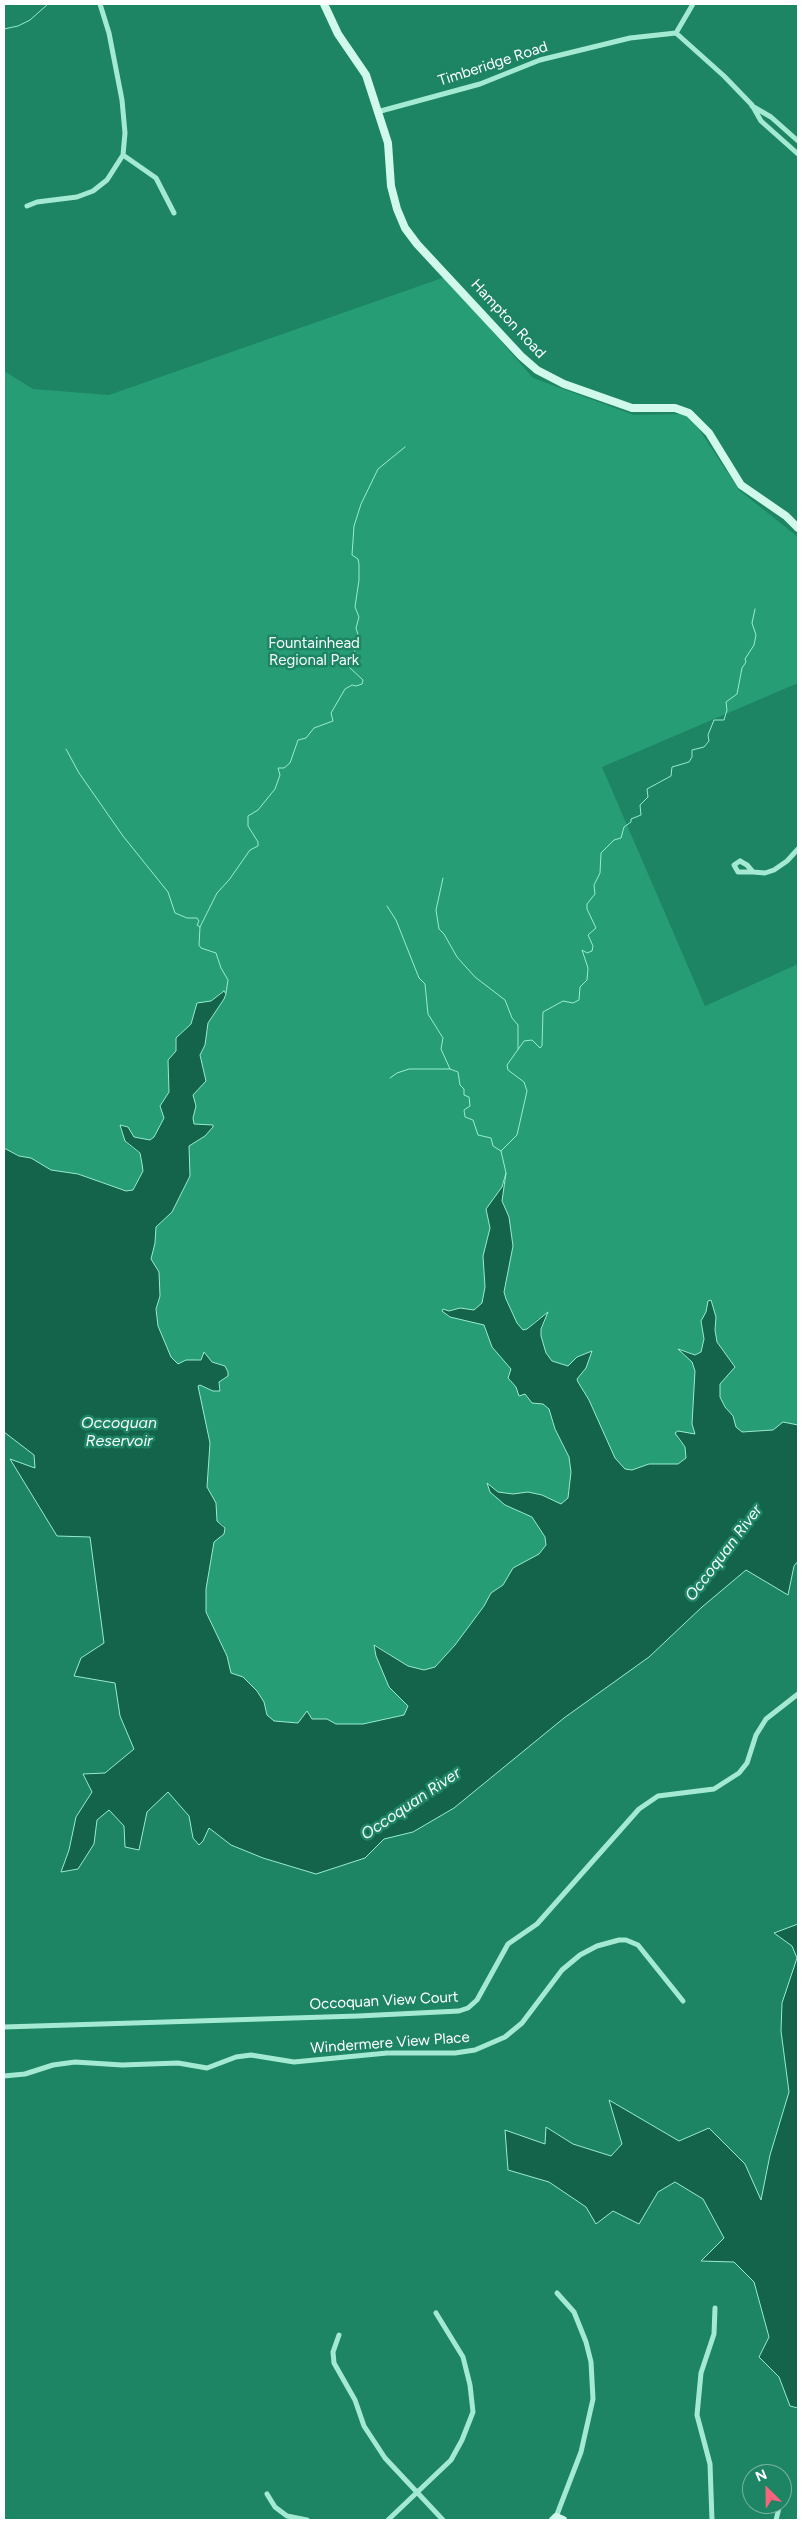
<!DOCTYPE html>
<style>
body{margin:0}
#map{position:relative;width:802px;height:2524px;overflow:hidden;background:#1d8464;font-family:Figtree,sans-serif}
canvas{display:block}
.frame{position:absolute;inset:0;border:5px solid #fff;pointer-events:none}
.north{position:absolute;left:742px;top:2464px;width:50px;height:50px;box-sizing:border-box;background:#1d8464;border:1px solid #77b5a2;border-radius:50%;rotate:337deg;font-size:14px;font-weight:700;line-height:20px;text-align:center;color:#fff}
.north::after{content:'';display:block;margin:auto;width:18px;height:22px;background:#fa637c;clip-path:polygon(50% 0,100% 100%,50% 72%,0 100%)}
</style>
<div id="map">
<canvas width="802" height="2524"></canvas>
<div class="frame"></div>
<div class="north">N</div>
</div>
<script>
const ctx = document.querySelector('canvas').getContext('2d');
ctx.lineJoin = 'round';
function paint(path, color) { ctx.fillStyle = color; ctx.fill(path, 'evenodd'); }
const poly = rows => new Path2D(rows.map(r => 'M' + r).join(''));
function strokePath(path, color, width, dash) { ctx.strokeStyle = color; ctx.lineWidth = width; ctx.lineCap = dash ? 'butt' : 'round'; ctx.setLineDash(dash || []); ctx.stroke(path); }
function write(font, color, halo, rows, align = 'center') {
  ctx.font = font + ' Figtree,sans-serif'; ctx.lineWidth = 5; ctx.setLineDash([]); ctx.textBaseline = 'middle'; ctx.strokeStyle = halo; ctx.fillStyle = color; for (const [text, x, y, turn = 0] of rows) {
    ctx.save(); ctx.translate(x, y); ctx.rotate((+turn || 0) * Math.PI / 180); ctx.textAlign = isNaN(turn) ? turn : align; if (halo) ctx.strokeText(text, 0, 0); ctx.fillText(text, 0, 0); ctx.restore();
  }
}
const green = poly([
 [445,277,533,378,634,415,689,414,739,490,798,537,798,683,602,767,705,1006,798,964,798,1425,773,1430,742,1432,736,1427,733,1416,725,1407,720,1397,720,1384,735,1367,717,1342,715,1330,716,1317,708,1301,706,1312,701,1321,704,1339,701,1352,695,1355,679,1349,692,1362,695,1371,692,1424,695,1434,678,1432,677,1438,685,1447,686,1458,678,1464,649,1464,632,1470,625,1469,615,1458,589,1400,578,1382,577,1379,586,1368,587,1359,574,1360,568,1366,552,1361,546,1353,541,1336,541,1329,546,1320,537,1319,527,1329,523,1330,517,1323,506,1299,504,1292,513,1246,509,1217,502,1201,504,1184,486,1209,490,1228,483,1256,485,1287,482,1303,474,1310,460,1308,449,1311,484,1325,492,1347,511,1369,508,1378,516,1387,520,1396,525,1394,535,1404,543,1404,549,1409,555,1429,569,1457,571,1472,568,1497,561,1505,542,1495,528,1492,513,1494,498,1492,488,1484,490,1492,505,1505,532,1517,545,1538,546,1545,539,1554,513,1568,503,1585,491,1593,484,1606,455,1645,435,1667,424,1670,408,1666,376,1645,389,1687,408,1706,404,1715,363,1724,336,1724,327,1719,312,1719,309,1716,298,1723,274,1721,267,1715,264,1702,243,1677,231,1673,227,1656,206,1612,206,1589,214,1542,224,1534,224,1525,217,1521,216,1503,207,1487,210,1443,198,1386,200,1384,213,1391,221,1389,219,1382,228,1376,225,1366,203,1358,194,1361,186,1360,178,1364,171,1357,158,1326,156,1305,160,1296,151,1259,155,1243,156,1227,172,1212,190,1176,189,1146,205,1136,212,1125,194,1124,193,1118,196,1106,193,1095,203,1084,205,1075,200,1055,205,1045,208,1023,226,994,221,992,211,1001,197,1003,191,1023,175,1042,176,1052,169,1060,169,1092,160,1106,164,1118,154,1137,150,1140,134,1137,128,1127,121,1125,120,1128,126,1143,141,1155,143,1171,133,1190,126,1191,78,1174,51,1170,4,1148,4,371,33,389,109,395]
]);
const water = poly([
 [224,991,226,994,224,999,208,1023,205,1045,200,1055,206,1081,193,1095,196,1106,193,1118,194,1124,213,1125,213,1127,205,1136,189,1146,190,1176,172,1212,156,1227,155,1243,151,1259,159,1272,160,1296,156,1309,158,1326,171,1357,178,1364,186,1360,201,1360,204,1352,212,1362,225,1366,228,1372,228,1376,219,1382,220,1391,213,1391,200,1385,198,1386,210,1443,207,1487,216,1503,217,1521,225,1528,224,1534,214,1542,206,1589,206,1612,227,1656,231,1673,243,1677,257,1691,264,1702,267,1715,274,1721,298,1723,307,1711,312,1719,327,1719,336,1724,363,1724,404,1715,408,1706,389,1687,376,1656,374,1645,408,1666,424,1670,435,1667,455,1645,484,1606,491,1593,503,1585,513,1568,539,1554,546,1545,545,1537,532,1517,505,1505,490,1492,487,1483,498,1492,513,1494,528,1492,542,1495,561,1504,568,1498,571,1472,569,1457,555,1429,549,1409,543,1404,532,1403,525,1394,519,1396,516,1387,508,1378,511,1369,492,1347,484,1325,450,1317,442,1311,443,1309,449,1311,460,1308,474,1310,482,1303,485,1287,483,1256,490,1228,486,1209,502,1187,506,1173,502,1201,509,1217,513,1246,504,1292,506,1299,517,1323,523,1330,527,1329,548,1312,541,1329,541,1336,546,1353,552,1361,568,1366,577,1357,592,1351,586,1368,577,1379,578,1382,589,1400,615,1458,625,1469,632,1470,649,1464,678,1464,686,1458,685,1447,675,1433,678,1431,695,1434,692,1424,695,1371,692,1362,678,1349,695,1355,701,1352,704,1339,701,1321,706,1312,708,1301,711,1300,716,1317,715,1330,717,1342,735,1367,720,1384,720,1397,725,1407,733,1416,736,1427,742,1432,773,1430,783,1422,798,1425,798,1561,794,1566,788,1595,746,1570,702,1607,649,1657,564,1718,454,1808,413,1832,384,1839,365,1858,316,1874,263,1858,231,1845,209,1828,203,1841,199,1845,193,1838,189,1816,168,1792,147,1812,139,1850,125,1847,124,1826,109,1810,97,1820,94,1844,78,1869,61,1872,69,1850,76,1817,92,1792,83,1774,105,1773,134,1749,120,1716,115,1683,74,1676,81,1658,104,1643,90,1537,57,1536,10,1459,35,1468,34,1455,4,1432,4,1148,19,1156,31,1158,51,1170,78,1174,126,1191,133,1190,143,1171,142,1164,140,1153,125,1141,120,1125,128,1127,134,1137,150,1140,154,1137,164,1118,160,1106,169,1092,168,1060,176,1051,176,1038,191,1024,197,1003,211,1001,224,991],
 [798,1924,798,2408,790,2406,779,2377,759,2357,769,2337,754,2282,734,2262,701,2261,724,2238,703,2199,675,2182,658,2192,639,2224,613,2211,596,2224,586,2207,549,2182,508,2170,505,2130,545,2144,546,2127,573,2144,611,2156,622,2144,609,2100,679,2141,709,2128,745,2164,761,2200,770,2155,789,2092,781,2031,782,2003,797,1958,792,1946,774,1933,798,1924]
]);
const stream = poly([
 [4,29,18,26,30,20,48,4],
 [66,749,79,773,123,836,168,892,175,913,187,918,197,918,199,921,197,925,200,927,199,945,201,948,216,953,221,968,228,980,226,993],
 [443,878,436,910,439,929,444,934,457,957,475,977,505,1000,512,1018,518,1025,518,1049],
 [387,906,396,920,419,978,425,984,428,1014,443,1038,441,1049,450,1069],
 [200,927,217,893,229,880,250,850,258,846,258,842,248,826,248,816,258,810,275,789,280,775,278,768,284,768,290,763,298,740,306,738,314,728,333,721,331,713,345,689,352,685,356,686,362,684,363,680,349,667,349,661,353,656,359,638,356,628,359,617,355,607,359,580,359,564,358,559,352,555,354,526,361,504,378,469,405,447],
 [390,1078,397,1073,409,1069,450,1069,458,1072,460,1085,464,1089,464,1095,469,1097,470,1106,464,1110,465,1117,473,1120,478,1135,491,1138,493,1146,501,1151],
 [506,1173,501,1151,517,1135,527,1091,524,1082,508,1070,507,1065,524,1041,532,1040,540,1048,542,1046,543,1012,563,1001,573,1003,579,1000,580,987,587,980,588,968,582,950,587,953,592,951,593,946,588,935,596,928,587,909,587,904,595,894,594,885,600,873,601,853,614,840,621,838,624,827,631,822,631,819,641,815,640,805,648,797,647,789,671,776,672,767,689,762,692,757,692,750,704,747,709,741,708,735,714,720,724,720,727,710,726,702,737,694,742,668,746,662,745,659,754,645,756,635,752,623,755,609]
]);
const street = poly([
 [676,33,724,76,752,105,761,121,798,154],
 [752,106,771,117,798,141],
 [377,112,480,84,540,60,630,38,676,33,693,4],
 [123,155,156,178,174,213],
 [27,206,37,202,77,197,93,191,107,180,123,155,125,133,122,100,109,33,100,4],
 [740,861,747,865,753,872,738,872,734,865,740,861],
 [753,872,765,873,774,870,787,861,798,849],
 [4,2027,358,2016,459,2011,468,2008,477,2000,508,1944,537,1924,639,1809,658,1796,714,1789,739,1773,747,1763,756,1735,766,1719,798,1694],
 [4,2076,25,2074,53,2065,75,2062,122,2065,178,2063,207,2068,236,2057,251,2055,294,2062,387,2053,455,2053,475,2050,505,2037,522,2023,562,1970,580,1955,597,1946,619,1940,626,1940,638,1945,683,2001],
 [339,2335,333,2352,334,2363,355,2400,364,2426,385,2458,443,2520],
 [267,2494,275,2507,287,2516,307,2520],
 [556,2517,581,2452,593,2399,591,2362,586,2342,574,2312,557,2293],
 [388,2520,451,2460,462,2440,473,2412,470,2385,463,2357,436,2313],
 [712,2520,710,2464,697,2415,701,2373,714,2334,715,2308],
 [776,2520,779,2508]
]);
const secondary = poly([
 [324,4,338,34,366,75,388,143,391,186,397,209,405,228,417,244,521,356,537,370,564,384,632,408,675,408,689,413,709,433,741,485,786,516,798,528],
 [553,2520,556,2517,563,2520]
]);
const streetNames = [
 ["Timberidge Road",493,64,-18],
 ["Hampton Road",508,319,47],
 ["Occoquan View Court",384,2001,-3],
 ["Windermere View Place",390,2043,-4]
];
const parkNames = [
 ["Fountainhead",314,644],
 ["Regional Park",314,661]
];
const waterNames = [
 ["Occoquan",119,1423],
 ["Reservoir",119,1441],
 ["Occoquan River",724,1553,-53],
 ["Occoquan River",411,1804,-34]
];
paint(green, '#279d76');
paint(water, '#14634b');
strokePath(water, '#98eccf', 1);
strokePath(stream, '#98eccf', 1);
strokePath(street, '#a4ead3', 5);
strokePath(secondary, '#d0f8eb', 8);
write('15px', '#fff', '#1d8464', streetNames);
write('15px', '#f7fefc', '#1d8464', parkNames);
write('italic 16px', '#f7fefc', '#1d8464', waterNames);
</script>
